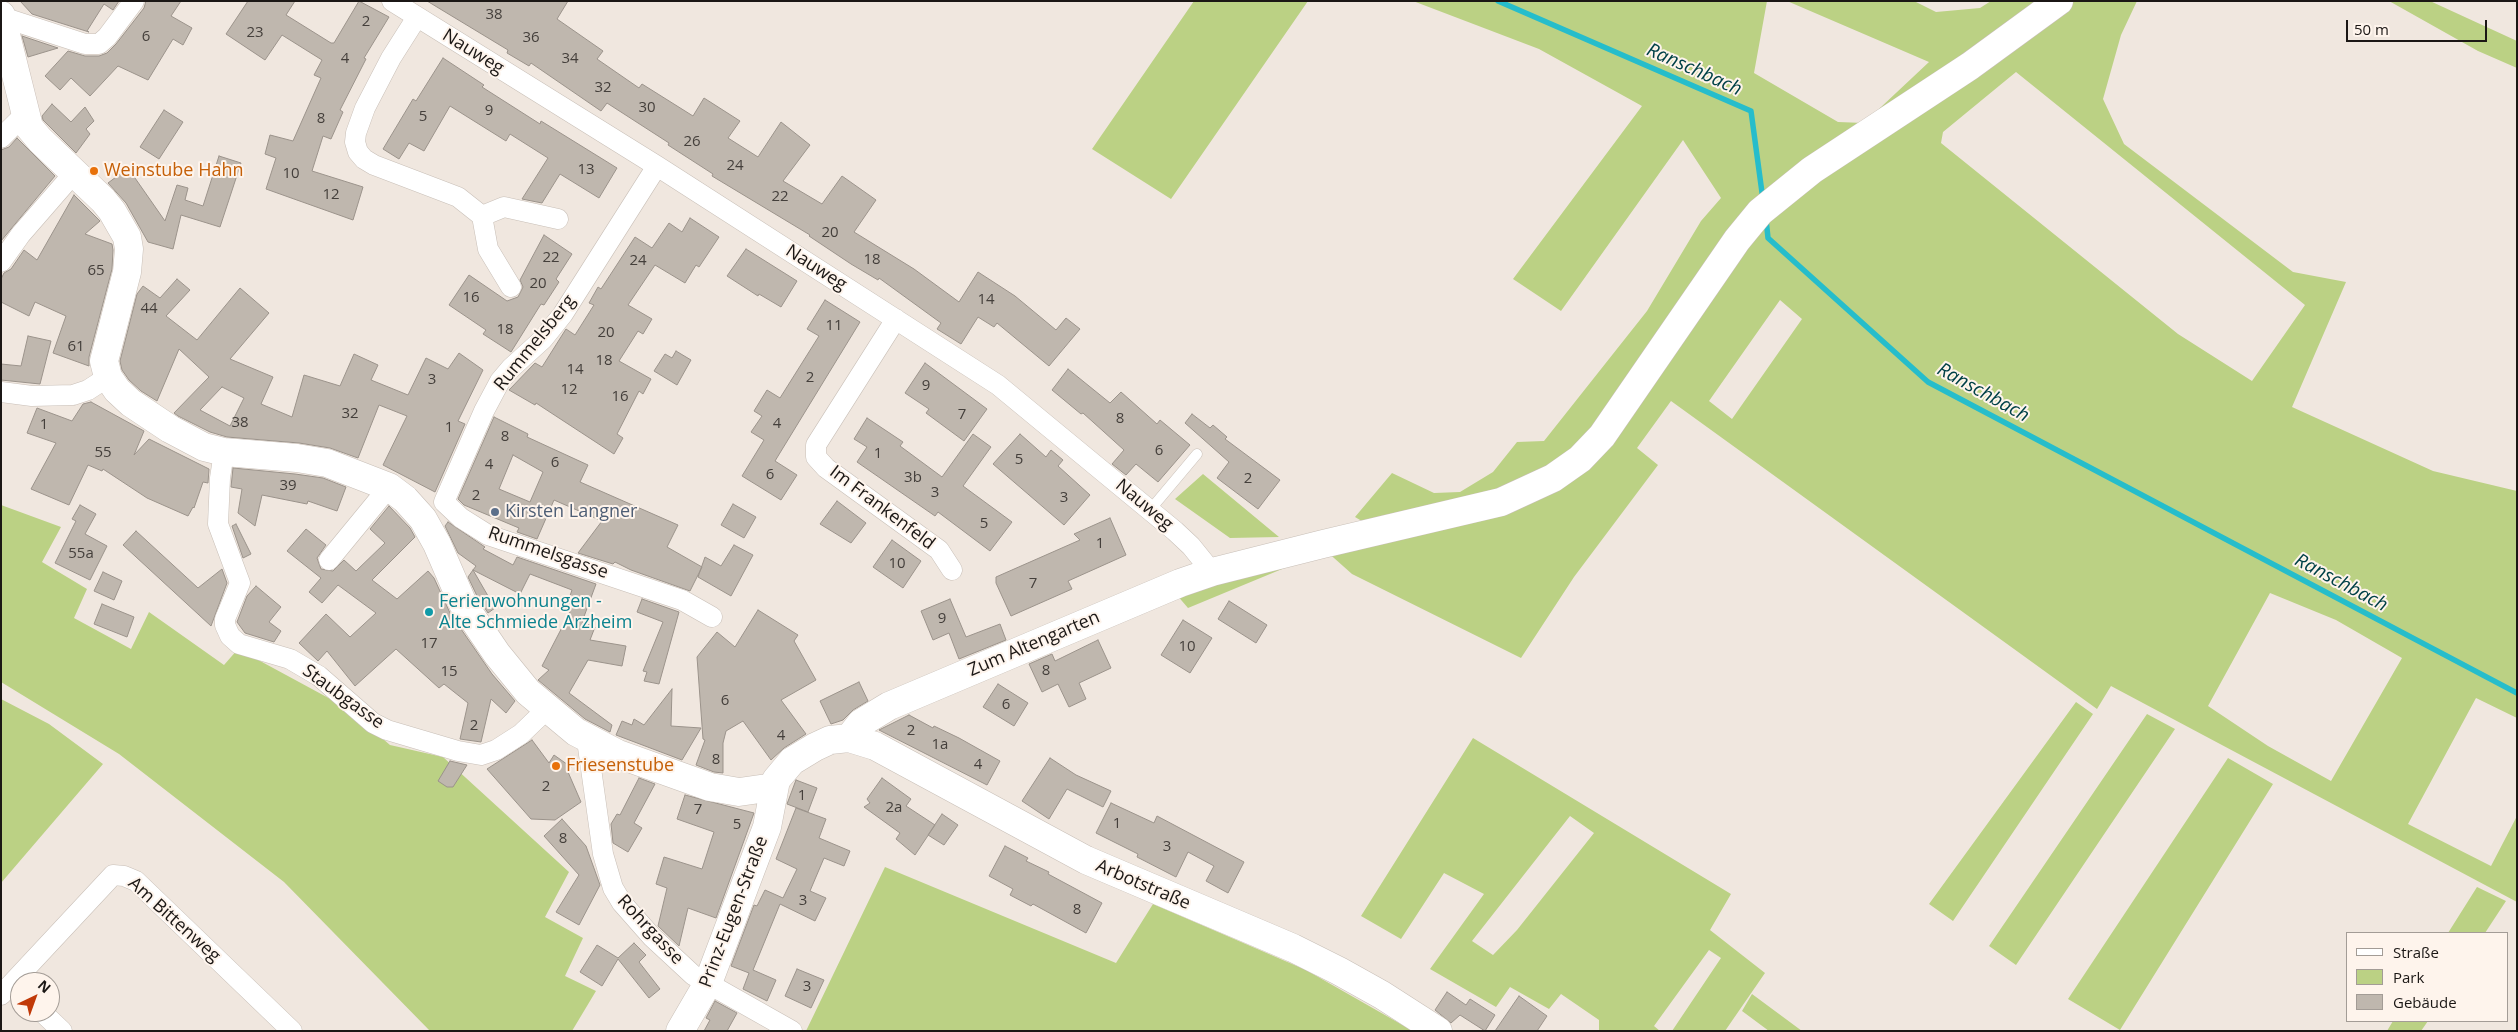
<!DOCTYPE html>
<meta charset="utf-8">
<style>
body{margin:0}
#map{position:relative;width:2518px;height:1032px;overflow:hidden;background:#f0e7df;font-family:"Open Sans",sans-serif}
canvas{display:block}
.frame{position:absolute;inset:0;border:2px solid #1b1715;pointer-events:none}
.legend{position:absolute;left:2346px;top:932px;width:162px;height:90px;box-sizing:border-box;background:#fef4ec;border:1px solid #a39c96;margin:0;padding:6px 9px;list-style:none;font-size:15px;color:#1b1715}
.legend li{display:flex;align-items:center;gap:10px;height:25px}
.legend b{width:25px;border:1px solid #a39c96}
.north{position:absolute;left:10px;top:972px;width:50px;height:50px;box-sizing:border-box;background:#fef4ec;border:1px solid #a39c96;border-radius:50%;rotate:42deg;font-size:14px;font-weight:700;line-height:20px;text-align:center;color:#1b1715}
.north::after{content:'';display:block;margin:auto;width:18px;height:22px;background:#c13908;clip-path:polygon(50% 0,100% 100%,50% 72%,0 100%)}
.scale{position:absolute;left:2346px;top:20px;width:141px;height:22px;box-sizing:border-box;border:2px solid #1b1715;border-top:0;padding-left:6px;font-size:15px;line-height:18px;white-space:nowrap;color:#1b1715;-webkit-text-stroke:4px #fef4ec;paint-order:stroke}
</style>
<div id="map">
<canvas width="2518" height="1032"></canvas>
<div class="frame"></div>
<ul class="legend">
<li><b style="height:6px;background:#fff"></b>Straße</li>
<li><b style="height:14px;background:#bbd184"></b>Park</li>
<li><b style="height:14px;background:#bfb7ae"></b>Gebäude</li>
</ul>
<div class="north">N</div>
<div class="scale">50 m</div>
</div>
<script>
const ctx = document.querySelector('canvas').getContext('2d');
ctx.lineJoin = 'round';
function paint(path, color) { ctx.fillStyle = color; ctx.fill(path, 'evenodd'); }
const poly = rows => new Path2D(rows.map(r => 'M' + r).join(''));
function strokePath(path, color, width, dash) { ctx.strokeStyle = color; ctx.lineWidth = width; ctx.lineCap = dash ? 'butt' : 'round'; ctx.setLineDash(dash || []); ctx.stroke(path); }
function write(font, color, halo, rows, align = 'center') {
  ctx.font = font + ' "Open Sans",sans-serif'; ctx.lineWidth = 4; ctx.setLineDash([]); ctx.textBaseline = 'middle'; ctx.strokeStyle = halo; ctx.fillStyle = color; for (const [text, x, y, turn = 0] of rows) {
    ctx.save(); ctx.translate(x, y); ctx.rotate((+turn || 0) * Math.PI / 180); ctx.textAlign = isNaN(turn) ? turn : align; if (halo) ctx.strokeText(text, 0, 0); ctx.fillText(text, 0, 0); ctx.restore();
  }
}
const green = poly([
 [1194,1,1308,1,1171,199,1092,149],
 [1413,1,1767,1,1754,73,1838,122,1864,123,1929,62,1787,1,1914,1,1936,12,1980,8,1991,1,2137,1,2121,35,2103,99,2124,144,2293,272,2346,282,2292,407,2433,471,2517,491,2517,718,2476,698,2408,824,2491,866,2517,816,2517,902,2111,686,2097,709,1671,401,1637,448,1658,465,1574,577,1521,658,1352,574,1325,550,1377,530,1355,517,1392,473,1434,493,1460,492,1493,472,1517,442,1544,441,1647,311,1701,221,1721,198,1683,140,1561,311,1513,279,1642,106,1539,49],
 [2016,72,2305,305,2252,381,2178,334,1941,143,1943,132],
 [1780,300,1802,319,1732,419,1709,401],
 [2270,593,2336,620,2402,658,2331,781,2268,746,2208,706],
 [2389,1,2430,1,2517,41,2517,68,2478,51],
 [1203,474,1279,537,1230,538,1175,499],
 [1,505,61,527,42,562,87,589,74,618,131,649,149,612,224,665,238,649,347,708,390,745,443,757,569,872,545,917,583,938,565,976,596,991,572,1031,430,1031,284,882,119,754,1,682],
 [1299,562,1188,608,1176,594],
 [1,699,49,724,103,764,1,883],
 [2076,702,2093,714,1953,921,1929,904],
 [2147,714,2175,729,2016,965,1989,946],
 [1473,738,1731,894,1710,930,1765,973,1725,1031,1672,1031,1721,958,1709,950,1654,1026,1660,1031,1599,1031,1599,1020,1561,994,1549,1009,1510,987,1496,1007,1430,969,1484,894,1444,873,1401,939,1361,916],
 [1570,816,1594,833,1517,930,1493,955,1472,941],
 [2228,758,2273,784,2120,1030,2068,999],
 [885,867,1116,963,1153,904,1306,970,1413,1031,806,1031],
 [2477,887,2506,901,2485,933,2448,933],
 [1752,994,1802,1031,1769,1031,1742,1011],
 [2393,1021,2428,1021,2421,1031,2387,1031]
]);
const stream = poly([
 [1498,1,1751,111,1763,200],
 [1766,219,1768,238,1928,382,2517,693]
]);
const building = poly([
 [20,1,119,1,113,10,104,4,87,31,89,32,32,14,20,1],
 [146,1,181,1,171,16,192,28,183,45,173,39,148,80,118,66,90,96,71,78,60,90,45,76,68,51,85,56,99,56,107,53,116,44,144,8,146,1],
 [248,1,295,1,286,15,331,43,334,43,359,1,389,17,364,58,366,59,340,110,343,112,331,139,323,136,312,171,363,187,353,220,266,189,276,158,265,154,270,135,293,141,321,78,314,75,322,60,282,35,265,60,226,34,248,1],
 [427,1,568,1,557,19,603,51,597,59,639,88,642,84,693,116,704,98,740,121,728,138,758,157,781,122,810,145,783,181,822,204,842,176,876,200,854,232,914,269,959,302,978,272,1015,296,1056,330,1066,318,1080,329,1049,366,997,323,994,327,978,317,961,344,937,329,941,323,879,278,878,280,851,264,809,236,810,235,712,176,713,174,668,145,669,143,607,103,601,111,531,63,529,66,507,53,508,50,427,1],
 [22,36,58,48,28,57,22,36],
 [443,58,484,85,482,87,540,124,541,121,617,168,599,198,560,174,542,203,522,199,548,158,510,134,506,141,450,106,424,151,409,143,399,159,383,149,413,99,416,101,443,58],
 [52,104,71,122,85,107,94,121,86,129,90,134,76,153,43,120,42,116,52,104],
 [164,110,183,122,159,159,140,147,164,110],
 [17,138,55,176,1,241,1,150,9,147,17,138],
 [219,156,241,163,220,227,181,215,173,249,148,242,126,203,108,183,128,168,165,221,177,185,188,188,185,200,203,206,219,156],
 [74,195,100,221,85,234,112,244,113,250,112,269,89,357,89,366,53,353,66,316,35,302,29,316,1,302,1,279,4,273,11,269,24,250,37,260,74,195],
 [690,218,719,237,699,267,696,265,685,283,655,265,628,305,652,319,643,334,638,331,619,361,651,379,643,394,639,391,617,434,623,438,614,454,536,403,535,405,509,390,535,363,542,367,566,329,575,335,594,305,589,303,598,287,601,289,635,237,652,248,669,223,682,232,690,218],
 [544,235,572,254,556,279,559,282,544,305,541,304,511,352,483,334,486,330,449,305,469,275,507,301,518,297,523,287,520,280,544,235],
 [746,249,797,281,781,307,759,294,758,296,727,276,746,249],
 [177,279,190,290,166,316,197,340,240,288,269,313,230,359,273,377,261,404,292,417,304,375,340,386,354,354,378,365,371,380,408,395,426,358,448,369,459,353,483,370,458,421,465,424,435,492,383,465,407,416,379,405,358,458,330,448,299,443,227,437,210,432,178,416,174,413,209,377,179,349,157,401,141,391,129,380,122,370,120,361,137,294,143,286,160,298,177,279],
 [222,387,244,398,230,426,200,410,222,387],
 [825,300,860,322,775,461,797,475,781,500,742,476,764,440,751,432,762,416,754,411,767,390,780,398,819,336,807,329,825,300],
 [28,336,51,341,40,384,1,380,1,364,21,366,28,336],
 [676,351,691,360,677,385,654,371,665,354,672,358,676,351],
 [925,363,987,409,964,441,926,413,929,409,905,393,925,363],
 [1068,369,1110,403,1121,392,1157,424,1160,420,1190,445,1158,482,1136,464,1126,475,1112,464,1124,450,1083,413,1081,414,1052,390,1068,369],
 [91,402,144,431,134,455,149,439,209,469,208,483,203,482,194,508,193,507,188,516,147,498,103,469,102,471,88,465,69,505,31,489,56,443,27,433,37,408,72,421,83,404,91,402],
 [1192,414,1210,428,1213,425,1227,437,1225,439,1280,480,1258,509,1217,478,1229,462,1185,423,1192,414],
 [494,417,528,434,527,437,588,465,580,482,678,525,667,547,702,567,690,591,631,570,615,562,613,564,578,553,602,521,554,500,537,539,517,532,519,528,464,505,458,499,494,417],
 [513,455,543,472,530,502,499,489,513,455],
 [867,418,903,442,900,446,942,477,973,434,991,447,963,486,1012,522,990,551,938,512,935,516,857,462,867,447,854,439,867,418],
 [1020,434,1046,457,1051,450,1063,460,1058,466,1090,495,1064,525,993,464,1020,434],
 [233,468,295,474,323,478,346,487,337,511,308,501,307,504,262,495,255,526,238,513,242,489,231,487,233,468],
 [837,501,866,523,851,543,820,524,837,501],
 [733,504,756,517,744,538,721,525,733,504],
 [80,505,96,514,85,534,107,546,90,580,55,563,76,521,72,519,80,505],
 [389,506,410,528,415,537,372,580,397,599,428,571,434,578,450,613,492,674,515,701,506,713,491,699,481,742,460,739,468,703,444,684,439,688,396,649,355,686,327,651,318,661,299,643,326,614,350,637,376,613,338,585,322,603,309,592,321,578,287,551,306,529,326,545,317,558,321,569,333,571,344,560,356,571,385,543,370,529,389,506],
 [1110,518,1126,555,1068,581,1072,589,1011,616,996,583,996,577,1080,540,1074,534,1110,518],
 [448,522,485,547,483,549,513,565,517,557,596,584,582,622,595,627,590,640,626,646,622,666,588,660,569,693,612,725,610,732,585,719,538,680,549,670,542,666,570,612,565,610,572,590,530,574,520,594,473,570,476,566,458,553,445,526,448,522],
 [236,524,251,554,243,558,232,526,236,524],
 [136,531,198,588,222,569,227,583,211,626,123,545,136,531],
 [892,540,921,561,903,588,873,567,892,540],
 [734,545,753,555,731,596,698,577,705,557,721,566,734,545],
 [473,570,495,608,488,613,477,596,468,577,473,570],
 [103,572,122,581,114,600,94,591,103,572],
 [256,586,281,607,269,622,281,631,274,642,245,633,237,622,247,596,256,586],
 [642,599,679,612,659,684,644,681,647,672,643,671,663,622,637,612,642,599],
 [950,599,966,637,1000,624,1006,640,959,659,949,633,933,640,921,611,950,599],
 [1229,601,1267,625,1256,643,1218,619,1229,601],
 [102,604,134,617,127,637,94,624,102,604],
 [758,610,798,635,794,641,816,680,781,700,806,734,784,748,771,760,743,721,726,731,723,743,723,773,714,772,696,765,705,740,703,739,697,657,717,632,735,647,758,610],
 [1183,620,1212,638,1190,673,1161,655,1183,620],
 [1098,640,1111,668,1079,683,1086,699,1069,707,1058,684,1042,692,1029,664,1052,654,1055,661,1098,640],
 [859,682,868,701,853,710,843,720,831,724,820,701,859,682],
 [998,684,1028,703,1014,726,983,707,998,684],
 [672,689,671,726,701,728,682,760,616,735,622,721,632,725,634,719,644,725,672,689],
 [909,715,933,728,934,726,959,738,1000,761,987,785,879,730,909,715],
 [532,740,549,763,554,755,571,767,568,772,581,802,555,820,531,819,487,769,532,740],
 [1050,758,1076,775,1111,791,1103,807,1067,789,1049,819,1022,801,1050,758],
 [450,761,467,765,453,787,447,787,438,781,450,761],
 [639,778,655,784,634,823,642,828,628,852,613,843,611,824,617,814,620,815,639,778],
 [882,778,911,799,906,806,935,825,915,855,896,839,900,833,864,807,870,803,867,799,882,778],
 [796,780,817,788,808,812,787,804,796,780],
 [685,795,754,813,716,918,688,908,679,946,658,926,667,888,656,884,664,857,702,869,714,832,677,819,685,795],
 [1111,803,1154,823,1157,816,1244,862,1228,893,1206,881,1214,866,1188,852,1176,877,1137,857,1138,854,1096,833,1111,803],
 [796,808,826,819,819,838,850,851,844,866,824,858,810,891,826,898,815,921,780,904,753,970,776,980,767,1001,743,989,749,973,731,966,754,905,757,906,765,890,783,898,797,869,776,859,796,808],
 [942,814,958,825,944,845,928,835,942,814],
 [562,819,586,846,600,885,579,925,556,912,579,875,544,836,562,819],
 [1005,846,1028,858,1026,861,1049,872,1048,874,1102,903,1086,933,1033,904,1031,906,1010,895,1013,889,989,876,1005,846],
 [634,943,646,955,639,962,660,989,649,998,618,959,602,986,580,972,597,945,618,958,634,943],
 [797,969,824,980,811,1008,785,996,797,969],
 [1447,992,1466,1005,1470,999,1495,1015,1485,1031,1460,1015,1451,1023,1435,1010,1447,992],
 [1519,996,1547,1016,1537,1031,1495,1031,1519,996],
 [715,1001,737,1013,727,1031,704,1031,710,1020,706,1018,715,1001]
]);
const lane = poly([
 [1150,510,1197,454]
]);
const street = poly([
 [392,1,657,166,998,385,1175,531,1191,546,1212,572],
 [2,17,85,44,99,44,107,37,134,1],
 [417,17,391,58,365,108,356,133,355,142,358,152,364,159,374,165,458,197,482,216,504,207,558,219],
 [1,138,25,114],
 [482,216,488,249,511,287],
 [1,262,21,234,74,173],
 [896,319,816,445,816,457,826,468,939,550,952,570],
 [1,392,32,396,73,395,88,390,108,377],
 [224,452,220,478,218,524,240,583,225,619,225,625,230,636,239,644,290,659,319,676,373,723,387,730,458,751,481,755,496,750,521,734,547,709],
 [444,502,484,411,500,381,511,368,543,339,563,314,657,166],
 [444,502,461,518,488,535,682,600,712,617],
 [329,560,389,487],
 [587,740,603,854,613,888,622,903,652,937,693,975,792,1031],
 [1,995,113,875,124,876,136,881,292,1031],
 [42,1012,62,1031]
]);
const secondary = poly([
 [1,15,29,127,40,140,103,200,112,211,127,237,129,249,127,272,104,361,108,377,117,390,131,403,170,429,204,447,224,452,297,458,327,463,389,487,405,499,423,519,437,544,463,604,497,654,528,692,576,732,618,754,710,787,739,792,774,787],
 [849,738,861,723,889,706,1180,583,1212,572,1323,544,1501,502,1553,478,1580,459,1602,436,1737,240,1760,212,1812,170,1970,66,2059,1],
 [680,1031,708,983,767,827,776,780,792,761,815,747,830,740,849,738,875,746,1086,860,1293,948,1339,971,1382,995,1438,1031]
]);
const markers = [
 [94,171,5,"#e8710a"],
 [495,512,5,"#5c6f8a"],
 [429,612,5,"#0f9aa8"],
 [556,766,5,"#e8710a"]
];
const numberNames = [
 ["38",494,15],
 ["2",366,22],
 ["23",255,33],
 ["6",146,37],
 ["36",531,38],
 ["4",345,59],
 ["34",570,59],
 ["32",603,88],
 ["30",647,108],
 ["9",489,111],
 ["5",423,117],
 ["8",321,119],
 ["26",692,142],
 ["24",735,166],
 ["13",586,170],
 ["10",291,174],
 ["12",331,195],
 ["22",780,197],
 ["20",830,233],
 ["22",551,258],
 ["18",872,260],
 ["24",638,261],
 ["65",96,271],
 ["20",538,284],
 ["16",471,298],
 ["14",986,300],
 ["44",149,309],
 ["11",834,326],
 ["18",505,330],
 ["20",606,333],
 ["61",76,347],
 ["18",604,361],
 ["14",575,370],
 ["2",810,378],
 ["3",432,380],
 ["9",926,386],
 ["12",569,390],
 ["16",620,397],
 ["32",350,414],
 ["7",962,415],
 ["8",1120,419],
 ["38",240,423],
 ["4",777,424],
 ["1",44,425],
 ["1",449,428],
 ["8",505,437],
 ["6",1159,451],
 ["55",103,453],
 ["1",878,454],
 ["5",1019,460],
 ["6",555,463],
 ["4",489,465],
 ["6",770,475],
 ["3b",913,478],
 ["2",1248,479],
 ["39",288,486],
 ["3",935,493],
 ["2",476,496],
 ["3",1064,498],
 ["5",984,524],
 ["1",1100,544],
 ["55a",81,554],
 ["10",897,564],
 ["7",1033,584],
 ["9",942,619],
 ["17",429,644],
 ["10",1187,647],
 ["8",1046,671],
 ["15",449,672],
 ["6",725,701],
 ["6",1006,705],
 ["2",474,726],
 ["2",911,731],
 ["4",781,736],
 ["1a",940,745],
 ["8",716,760],
 ["4",978,765],
 ["2",546,787],
 ["1",802,796],
 ["2a",894,808],
 ["7",698,810],
 ["1",1117,824],
 ["5",737,825],
 ["8",563,839],
 ["3",1167,847],
 ["3",803,901],
 ["8",1077,910],
 ["3",807,987]
];
const streetNames = [
 ["Nauweg",473,52,32],
 ["Nauweg",816,268,33],
 ["Rummelsberg",535,343,-51],
 ["Nauweg",1144,505,40],
 ["Im Frankenfeld",882,508,37],
 ["Rummelsgasse",548,553,19],
 ["Zum Altengarten",1034,644,-23],
 ["Staubgasse",343,697,36],
 ["Arbotstraße",1143,885,23],
 ["Prinz-Eugen-Straße",734,912,-69],
 ["Am Bittenweg",174,920,42],
 ["Rohrgasse",650,930,47]
];
const foodNames = [
 ["Weinstube Hahn",104,171],
 ["Friesenstube",566,766]
];
const serviceNames = [
 ["Kirsten Langner",505,512]
];
const cultureNames = [
 ["Ferienwohnungen -",439,602],
 ["Alte Schmiede Arzheim",439,623]
];
const waterNames = [
 ["Ranschbach",1694,70,24],
 ["Ranschbach",1983,393,29],
 ["Ranschbach",2341,583,28]
];
paint(green, '#bbd184');
strokePath(stream, '#26bdcb', 5.5);
paint(building, '#bfb7ae');
strokePath(building, '#9b938b', 1);
strokePath(lane, '#c8bfb7', 11);
strokePath(street, '#c8bfb7', 21);
strokePath(secondary, '#c8bfb7', 29);
strokePath(lane, '#fff', 10);
strokePath(street, '#fff', 20);
strokePath(secondary, '#fff', 28);
for (const [x, y, r, color] of markers) { const dot = new Path2D(); dot.arc(x, y, r, 0, 2 * Math.PI); ctx.fillStyle = color; ctx.fill(dot); strokePath(dot, '#fef4ec', 2); }
write('15px', '#443f3b', null, numberNames);
write('18px', '#1b1715', '#fef4ec', streetNames);
write('18px', '#c56008', '#fef4ec', foodNames, 'left');
write('18px', '#4e5e75', '#fef4ec', serviceNames, 'left');
write('18px', '#0d838f', '#fef4ec', cultureNames, 'left');
write('italic 19px', '#004147', '#fef4ec', waterNames);
</script>
